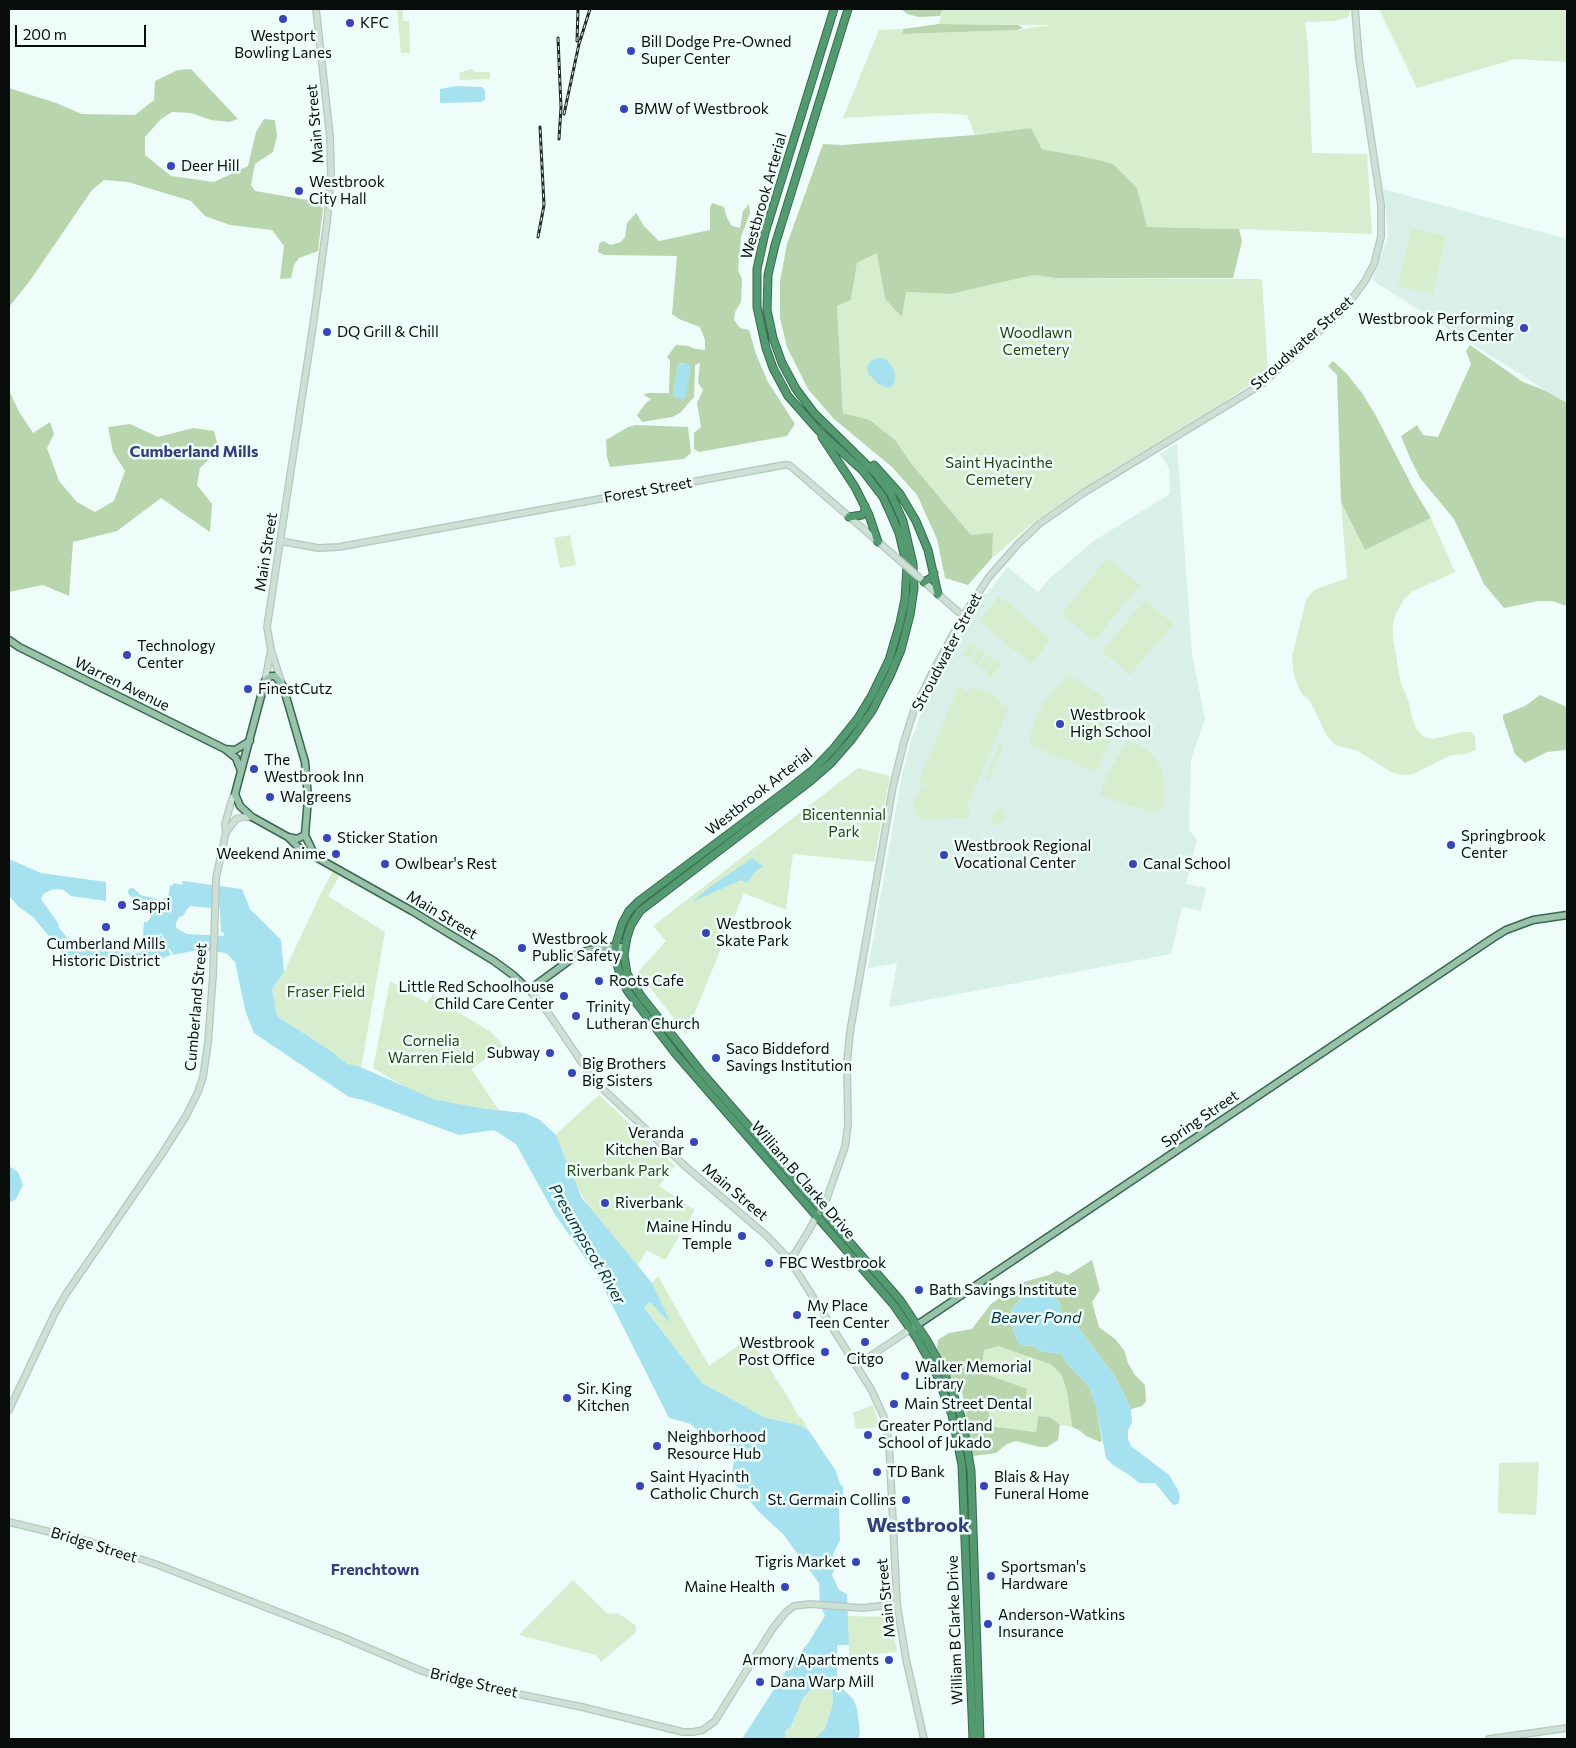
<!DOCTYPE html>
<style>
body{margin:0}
#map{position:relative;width:1576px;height:1748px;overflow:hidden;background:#eefdf9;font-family:Commissioner,sans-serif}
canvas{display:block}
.frame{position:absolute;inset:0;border:10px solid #080d0c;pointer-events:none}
.scale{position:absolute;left:15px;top:25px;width:131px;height:22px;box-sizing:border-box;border:2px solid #080d0c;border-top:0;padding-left:6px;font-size:15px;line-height:18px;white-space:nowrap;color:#080d0c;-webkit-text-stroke:4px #eefdf9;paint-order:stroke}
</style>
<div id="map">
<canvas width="1576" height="1748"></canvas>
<div class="frame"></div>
<div class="scale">200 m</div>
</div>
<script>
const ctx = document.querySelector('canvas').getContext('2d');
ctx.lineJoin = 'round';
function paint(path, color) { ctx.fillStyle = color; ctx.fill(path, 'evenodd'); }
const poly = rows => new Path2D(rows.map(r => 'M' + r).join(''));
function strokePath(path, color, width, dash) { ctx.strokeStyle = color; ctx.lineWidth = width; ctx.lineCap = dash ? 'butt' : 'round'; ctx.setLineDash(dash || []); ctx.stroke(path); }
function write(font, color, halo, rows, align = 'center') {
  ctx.font = font + ' Commissioner,sans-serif'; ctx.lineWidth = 5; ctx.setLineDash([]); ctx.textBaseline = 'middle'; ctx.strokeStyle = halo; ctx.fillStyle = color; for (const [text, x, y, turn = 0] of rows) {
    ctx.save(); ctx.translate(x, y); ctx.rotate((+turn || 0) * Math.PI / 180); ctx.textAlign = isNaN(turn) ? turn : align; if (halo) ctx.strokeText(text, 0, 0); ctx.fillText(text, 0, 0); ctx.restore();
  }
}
const built = poly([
 [1383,189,1567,239,1567,404,1372,280,1388,236],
 [1177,443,1192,654,1205,719,1194,750,1191,761,1189,830,1197,840,1186,884,1206,888,1201,911,1182,907,1171,954,889,1007,897,963,868,968,901,780,909,747,927,696,984,593,986,594,1008,567,1038,592,1050,578,1095,540,1170,494,1169,468,1160,454]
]);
const green = poly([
 [397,9,403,9,403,21,409,21,410,53,401,53],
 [943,9,1350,9,1349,17,1335,21,1305,22,1308,47,1312,153,1367,154,1372,234,1239,229,1146,227,1137,188,1113,164,1095,159,1042,149,1031,128,975,135,967,115,935,113,843,118,879,30,903,29,903,34,1016,30,1052,25,939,24],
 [1379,9,1567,9,1567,62,1515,59,1417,88],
 [471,69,475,72,490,72,490,79,460,80,459,73],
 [1411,228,1446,236,1433,294,1398,286],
 [877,252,885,299,902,316,906,292,950,294,1034,275,1055,278,1262,279,1268,373,1221,404,1101,477,1035,521,992,558,993,534,971,535,911,463,895,440,870,420,843,413,837,306,851,300,857,263],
 [1341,502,1365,550,1431,518,1455,572,1413,591,1404,599,1396,613,1393,624,1393,638,1401,684,1408,699,1413,721,1417,730,1424,737,1433,739,1461,732,1472,732,1475,737,1476,750,1466,754,1451,755,1413,774,1404,775,1393,773,1358,751,1335,745,1327,736,1310,701,1301,693,1294,676,1292,657,1306,600,1314,590,1347,578],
 [570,535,576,565,560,568,554,538],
 [1107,558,1140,585,1094,641,1062,614],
 [999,596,1051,639,1031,664,979,621],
 [1145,600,1173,624,1130,675,1102,651],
 [973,642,978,647,969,659,963,654],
 [980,648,986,653,976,665,970,661],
 [988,654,994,659,984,671,978,667],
 [995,660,1001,665,991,677,986,673],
 [1067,676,1077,679,1090,687,1101,696,1109,707,1113,720,1115,728,1113,736,1095,772,1033,746,1029,736,1044,701],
 [959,686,965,689,964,691,975,688,990,692,998,698,1003,707,1004,705,1009,707,968,804,970,818,920,820,913,804,914,798,923,785,931,792,925,783,924,784,918,782],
 [1127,741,1137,744,1147,750,1158,762,1163,775,1165,788,1164,801,1158,814,1116,801,1102,796,1100,792,1107,775],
 [1000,742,1004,744,989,780,985,779],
 [858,768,890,776,874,862,793,854,786,910,744,893,686,1034,638,972,666,941,653,926],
 [1002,807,1004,810,1005,817,1002,818,1001,822,993,825,991,819,998,808],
 [333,871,340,875,328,896,385,932,361,1068,347,1064,331,1051,277,1016,272,989,284,972,322,891],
 [390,981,427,1003,433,994,450,1005,449,1007,491,1032,504,1046,471,1069,499,1110,477,1112,410,1092,404,1086,373,1068],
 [599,1095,675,1166,659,1186,695,1210,665,1260,647,1250,636,1268,591,1211,571,1175,562,1147,553,1137],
 [658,1276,709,1366,749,1338,787,1395,799,1417,802,1418,809,1431,800,1425,766,1418,702,1383,644,1306,650,1301,670,1323,652,1283],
 [998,1346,1050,1364,1061,1374,1067,1391,1072,1427,1060,1425,1050,1417,1038,1416,1036,1432,987,1426,990,1403,982,1364,984,1350],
 [873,1405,880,1427,856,1429,853,1413],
 [1539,1462,1536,1515,1498,1513,1499,1463],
 [573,1580,608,1614,618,1613,636,1626,636,1632,601,1662,596,1655,519,1635],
 [848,1616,890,1617,897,1652,849,1656],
 [821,1679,827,1682,832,1688,833,1703,825,1729,816,1737,817,1739,785,1739,785,1731,792,1726,803,1698]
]);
const forest = poly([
 [901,9,943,9,940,16,919,17,907,14],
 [939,24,1018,25,1023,28,1016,30,903,34,903,29],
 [191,69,238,119,229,122,211,120,191,113,172,112,161,119,145,137,145,155,171,176,214,182,248,166,256,132,264,119,275,120,277,136,273,152,255,164,251,185,255,191,308,200,323,208,318,251,299,258,294,265,291,278,280,279,284,246,272,230,230,225,205,216,191,201,128,182,104,180,92,190,29,282,9,307,9,88,56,103,82,114,135,115,154,100,155,81,178,70],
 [1031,128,1042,149,1095,159,1113,164,1137,188,1147,227,1239,229,1242,241,1233,278,1055,278,1034,275,950,294,906,292,902,317,885,299,877,253,857,263,851,300,837,306,843,413,870,420,895,440,911,463,971,535,993,533,992,558,968,585,945,578,937,539,917,495,892,467,834,419,808,389,787,347,780,318,780,281,787,244,823,144,842,145,975,135],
 [712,203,724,207,727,218,732,226,740,228,743,211,749,204,750,213,741,237,738,270,742,279,741,302,735,312,734,320,740,328,749,330,756,354,768,382,795,424,787,436,699,452,694,449,694,433,701,427,697,403,703,390,698,383,700,363,695,365,694,397,680,413,672,417,642,422,637,415,646,403,651,399,643,395,648,393,669,393,670,361,667,357,676,345,688,346,696,349,705,350,705,340,700,327,679,319,672,314,677,256,605,255,598,252,599,244,603,241,611,245,621,242,625,237,627,223,636,213,644,226,659,241,710,230,710,208],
 [678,363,687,364,676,398,673,394],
 [1470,345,1523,382,1544,390,1567,403,1567,606,1552,601,1538,601,1504,608,1484,584,1454,519,1420,478,1410,458,1401,436,1417,425,1423,435,1438,437,1471,364,1466,351],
 [1333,361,1347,374,1362,393,1375,414,1413,488,1431,518,1365,550,1341,502,1337,375,1328,366],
 [9,390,18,410,33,433,50,422,54,434,47,448,59,481,77,502,95,512,114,501,125,471,113,452,108,427,130,424,158,437,193,428,214,431,219,450,200,468,197,485,212,504,210,532,161,498,117,531,73,542,69,596,43,585,9,592],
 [636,425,688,427,691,453,684,459,610,467,607,457,606,440,628,427],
 [1540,695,1567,707,1567,750,1547,752,1525,763,1515,754,1503,719,1503,715,1525,706],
 [1092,1260,1100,1290,1092,1302,1099,1327,1115,1339,1124,1350,1128,1363,1135,1375,1145,1385,1146,1402,1142,1406,1131,1409,1114,1375,1074,1322,1062,1319,1059,1301,1042,1290,1033,1289,1026,1293,1012,1308,1010,1320,1017,1340,1022,1345,1033,1346,1040,1351,1061,1354,1066,1362,1089,1387,1096,1406,1102,1441,1100,1442,1086,1436,1079,1430,1072,1427,1067,1391,1061,1374,1050,1364,998,1346,984,1350,982,1364,983,1373,1027,1389,1024,1408,990,1403,988,1426,1036,1432,1038,1416,1050,1417,1060,1425,1058,1440,1047,1447,1040,1447,1016,1441,1007,1444,996,1453,973,1456,962,1391,943,1366,937,1349,938,1340,949,1333,972,1329,991,1304,1020,1283,1049,1275,1056,1271,1068,1275]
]);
const water = poly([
 [456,86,482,87,485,90,485,100,481,102,440,103,440,89],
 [878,358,886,359,894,370,895,377,894,384,888,388,878,384,868,373,867,367,870,361],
 [678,363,687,364,691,366,686,396,683,399,676,398,673,394],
 [752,858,763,866,755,872,747,883,741,880,692,902,710,887],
 [9,859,41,873,106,882,106,901,71,896,64,890,57,889,51,890,43,894,41,899,58,923,59,928,70,941,80,947,121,951,120,964,68,959,33,917,19,907,9,896],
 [183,881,242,889,250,909,281,940,284,972,272,989,277,1016,331,1051,347,1064,358,1066,436,1100,486,1109,525,1113,540,1120,556,1135,582,1198,652,1283,671,1324,650,1302,644,1307,702,1383,766,1418,800,1425,809,1431,836,1471,840,1484,843,1486,843,1499,839,1507,840,1540,833,1554,837,1564,832,1575,839,1590,847,1594,849,1645,837,1645,837,1676,842,1688,853,1699,857,1708,860,1733,858,1739,817,1739,816,1737,825,1729,833,1703,832,1688,827,1682,821,1679,803,1698,791,1727,785,1731,785,1739,742,1739,787,1669,808,1643,825,1616,820,1604,819,1583,783,1534,759,1512,731,1479,736,1449,712,1434,703,1436,691,1424,669,1418,597,1275,554,1213,516,1144,494,1130,459,1135,363,1100,349,1097,254,1033,246,1013,235,962,226,953,198,950,173,955,161,933,142,949,144,922,147,922,165,897,168,898,170,885,172,886,174,883,182,885],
 [191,906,220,909,221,932,224,933,224,936,187,934,176,928,176,923,179,917,183,916,188,908],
 [161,935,171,955,147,964,143,964,141,952],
 [9,1166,18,1172,23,1185,16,1199,9,1203],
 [1033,1289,1042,1290,1059,1301,1062,1319,1074,1322,1114,1375,1131,1409,1132,1423,1128,1430,1128,1439,1131,1446,1169,1475,1178,1490,1180,1498,1178,1504,1173,1505,1155,1483,1139,1483,1131,1476,1113,1465,1106,1458,1096,1406,1089,1387,1066,1362,1061,1354,1040,1351,1033,1346,1022,1345,1017,1340,1010,1320,1012,1308,1026,1293]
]);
const river = poly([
 [132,892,139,899,156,903,164,915],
 [111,956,141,957,176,941]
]);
const secondary = poly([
 [280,541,318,548,339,547,784,465,789,465,794,469,890,552],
 [922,580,963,616],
 [265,681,271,650],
 [282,684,271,650,267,627,314,319,327,222,331,175,330,137,316,9],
 [226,832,236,819,243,817,252,817],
 [529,990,549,1014,589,1073,606,1092,685,1166,767,1236,789,1259,871,1389,884,1417,889,1443,897,1604,906,1659,924,1739],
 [789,1259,795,1253,808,1232,827,1198,845,1147,848,1125,847,1063,850,1032,893,786,904,742,914,710,933,671,963,616,989,577,1018,544,1039,524,1085,492,1262,384,1334,318,1354,296,1365,281,1374,264,1381,237,1381,205,1359,58,1355,9],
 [857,1365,911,1329],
 [9,1410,55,1313,66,1294,162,1154,186,1116,198,1092,203,1077,208,1043,213,975,216,878,226,832,225,824,232,799,235,794],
 [9,1522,91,1542,158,1565,342,1637,422,1671,449,1680,582,1707,683,1732,693,1732,703,1730,715,1721,773,1628,786,1612,794,1606,810,1604,862,1608,897,1604],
 [1489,1739,1567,1728]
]);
const primary = poly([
 [9,640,19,647,225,749,236,758,241,771],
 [225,749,235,750,250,741],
 [305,835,297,839,288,837,252,817,240,806,235,794,265,681,271,676,275,676,283,686,305,762,308,798,305,835,315,856],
 [288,837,298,847,412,911,494,961,513,975,529,990,578,954,589,950,610,947,624,947],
 [914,1327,1493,938,1506,930,1533,920,1567,915]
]);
const highway = poly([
 [834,9,765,233,757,269,757,307,766,348,773,368,788,396,818,430,863,471,883,497,889,510,899,533,907,567,905,599,900,623,889,660,872,695,858,718,834,748,814,769,790,788,639,901,629,911,622,924,615,947,617,964,621,978,627,990,635,1001,675,1053,893,1304,918,1340,935,1371,952,1415,962,1465,973,1739],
 [848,9,775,245,768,275,767,310,773,338,782,363,796,389,814,413,876,474,891,494,903,521,913,564,914,588,910,615,901,650,890,676,872,711,852,739,831,763,808,783,640,911,631,925,627,937,624,955,627,974,641,996,703,1074,900,1300,926,1339,940,1364,953,1393,963,1423,971,1471,980,1739],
 [822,437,855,487,869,515,878,542],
 [874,465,900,494,916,521,928,550,938,594],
 [849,517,862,515,865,511,865,506],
 [924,582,931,578,934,573]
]);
const rail = poly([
 [558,38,561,107,559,139],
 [577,41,578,9],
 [564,114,579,44,590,9],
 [538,237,544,205,540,127]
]);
const secondaryBridge = poly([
 [890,552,920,578]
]);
const markers = [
 [283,19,5,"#3745b8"],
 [350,23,5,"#3745b8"],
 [631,51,5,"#3745b8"],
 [624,109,5,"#3745b8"],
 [171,166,5,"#3745b8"],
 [299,191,5,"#3745b8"],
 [1524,328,5,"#3745b8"],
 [327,332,5,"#3745b8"],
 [127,655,5,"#3745b8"],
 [248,689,5,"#3745b8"],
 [1060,724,5,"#3745b8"],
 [254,769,5,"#3745b8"],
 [270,797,5,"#3745b8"],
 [327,838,5,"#3745b8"],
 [1451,845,5,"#3745b8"],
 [336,854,5,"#3745b8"],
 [944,855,5,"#3745b8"],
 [385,864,5,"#3745b8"],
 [1133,864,5,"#3745b8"],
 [122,905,5,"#3745b8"],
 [106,927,5,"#3745b8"],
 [706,933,5,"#3745b8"],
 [522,948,5,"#3745b8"],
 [599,981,5,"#3745b8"],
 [564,996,5,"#3745b8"],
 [576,1016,5,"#3745b8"],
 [550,1053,5,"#3745b8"],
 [716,1058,5,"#3745b8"],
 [572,1073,5,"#3745b8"],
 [694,1142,5,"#3745b8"],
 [605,1203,5,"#3745b8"],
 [742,1236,5,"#3745b8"],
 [769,1263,5,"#3745b8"],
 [919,1290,5,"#3745b8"],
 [797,1315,5,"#3745b8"],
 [865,1342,5,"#3745b8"],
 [825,1352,5,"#3745b8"],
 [905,1376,5,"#3745b8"],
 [567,1398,5,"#3745b8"],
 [894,1404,5,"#3745b8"],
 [868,1435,5,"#3745b8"],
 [657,1446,5,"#3745b8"],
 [877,1472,5,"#3745b8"],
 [640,1486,5,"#3745b8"],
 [984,1486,5,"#3745b8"],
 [906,1500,5,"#3745b8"],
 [856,1562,5,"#3745b8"],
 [991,1576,5,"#3745b8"],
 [785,1587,5,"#3745b8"],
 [988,1624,5,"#3745b8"],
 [889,1660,5,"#3745b8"],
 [760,1682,5,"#3745b8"]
];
const poiNames = [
 ["KFC",360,23],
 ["Westport",283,36,"center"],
 ["Bowling Lanes",283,53,"center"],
 ["Bill Dodge Pre-Owned",641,42],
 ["Super Center",641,59],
 ["BMW of Westbrook",634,109],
 ["Deer Hill",181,166],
 ["Westbrook",309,182],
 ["City Hall",309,199],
 ["Westbrook Performing",1514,319,"right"],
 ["Arts Center",1514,336,"right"],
 ["DQ Grill & Chill",337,332],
 ["Technology",137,646],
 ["Center",137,663],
 ["FinestCutz",258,689],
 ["Westbrook",1070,715],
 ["High School",1070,732],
 ["The",264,760],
 ["Westbrook Inn",264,777],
 ["Walgreens",280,797],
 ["Springbrook",1461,836],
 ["Center",1461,853],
 ["Sticker Station",337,838],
 ["Westbrook Regional",954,846],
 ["Vocational Center",954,863],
 ["Weekend Anime",326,854,"right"],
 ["Owlbear's Rest",395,864],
 ["Canal School",1143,864],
 ["Sappi",132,905],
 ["Westbrook",716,924],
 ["Skate Park",716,941],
 ["Westbrook",532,939],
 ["Public Safety",532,956],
 ["Cumberland Mills",106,944,"center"],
 ["Historic District",106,961,"center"],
 ["Roots Cafe",609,981],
 ["Little Red Schoolhouse",554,987,"right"],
 ["Child Care Center",554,1004,"right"],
 ["Trinity",586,1007],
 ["Lutheran Church",586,1024],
 ["Saco Biddeford",726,1049],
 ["Savings Institution",726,1066],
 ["Subway",540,1053,"right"],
 ["Big Brothers",582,1064],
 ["Big Sisters",582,1081],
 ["Veranda",684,1133,"right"],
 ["Kitchen Bar",684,1150,"right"],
 ["Riverbank",615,1203],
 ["Maine Hindu",732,1227,"right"],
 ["Temple",732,1244,"right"],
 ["FBC Westbrook",779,1263],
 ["Bath Savings Institute",929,1290],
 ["My Place",807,1306],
 ["Teen Center",807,1323],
 ["Westbrook",815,1343,"right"],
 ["Post Office",815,1360,"right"],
 ["Citgo",865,1359,"center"],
 ["Walker Memorial",915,1367],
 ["Library",915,1384],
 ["Sir. King",577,1389],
 ["Kitchen",577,1406],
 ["Main Street Dental",904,1404],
 ["Greater Portland",878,1426],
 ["School of Jukado",878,1443],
 ["Neighborhood",667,1437],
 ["Resource Hub",667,1454],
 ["TD Bank",887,1472],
 ["Saint Hyacinth",650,1477],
 ["Catholic Church",650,1494],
 ["Blais & Hay",994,1477],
 ["Funeral Home",994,1494],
 ["St. Germain Collins",896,1500,"right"],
 ["Tigris Market",846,1562,"right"],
 ["Sportsman's",1001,1567],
 ["Hardware",1001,1584],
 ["Maine Health",775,1587,"right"],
 ["Anderson-Watkins",998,1615],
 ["Insurance",998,1632],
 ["Armory Apartments",879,1660,"right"],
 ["Dana Warp Mill",770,1682]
];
const streetNames = [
 ["Main Street",315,124,-95],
 ["Westbrook Arterial",764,196,-74],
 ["Stroudwater Street",1302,343,-42],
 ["Forest Street",648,490,-10],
 ["Main Street",266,552,-81],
 ["Stroudwater Street",947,652,-62],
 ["Warren Avenue",122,684,26],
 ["Westbrook Arterial",759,792,-38],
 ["Main Street",442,915,31],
 ["Cumberland Street",196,1007,-85],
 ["Spring Street",1200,1119,-34],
 ["William B Clarke Drive",803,1180,49],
 ["Main Street",735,1192,40],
 ["Bridge Street",94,1545,17],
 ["Main Street",886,1598,-96],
 ["William B Clarke Drive",955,1630,-92],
 ["Bridge Street",474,1683,13]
];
const parkNames = [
 ["Woodlawn",1036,333],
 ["Cemetery",1036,350],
 ["Saint Hyacinthe",999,463],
 ["Cemetery",999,480],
 ["Bicentennial",844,815],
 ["Park",844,832],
 ["Fraser Field",326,992],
 ["Cornelia",431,1041],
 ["Warren Field",431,1058],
 ["Riverbank Park",618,1171]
];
const neighbourhoodNames = [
 ["Cumberland Mills",194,452],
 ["Frenchtown",375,1570]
];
const waterNames = [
 ["Presumpscot River",587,1244,60],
 ["Beaver Pond",1036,1318]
];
const districtNames = [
 ["Westbrook",918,1525]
];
paint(built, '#d9f0e9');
paint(green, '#d6edce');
paint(forest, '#b8d5ae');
paint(water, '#a6e1ef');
strokePath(river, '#a6e1ef', 8);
strokePath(secondary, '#b7c6c2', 8);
strokePath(primary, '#39694e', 9);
strokePath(highway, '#39694e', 9);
strokePath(secondary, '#cce1d4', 5.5);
strokePath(primary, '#98c2aa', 6);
strokePath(highway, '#549a71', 7);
strokePath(rail, '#232927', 3);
strokePath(rail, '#eefdf9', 1, [4]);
strokePath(secondaryBridge, '#b7c6c2', 8, []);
strokePath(secondaryBridge, '#cce1d4', 5.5);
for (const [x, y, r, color] of markers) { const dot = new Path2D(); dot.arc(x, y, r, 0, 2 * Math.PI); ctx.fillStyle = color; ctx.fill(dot); strokePath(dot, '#eefdf9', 2); }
write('15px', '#080d0c', '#eefdf9', poiNames, 'left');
write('15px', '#080d0c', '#eefdf9', streetNames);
write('15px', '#224710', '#eefdf9', parkNames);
write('bold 16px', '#323f79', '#eefdf9', neighbourhoodNames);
write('italic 16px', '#003640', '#eefdf9', waterNames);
write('bold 20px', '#323f79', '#eefdf9', districtNames);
</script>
